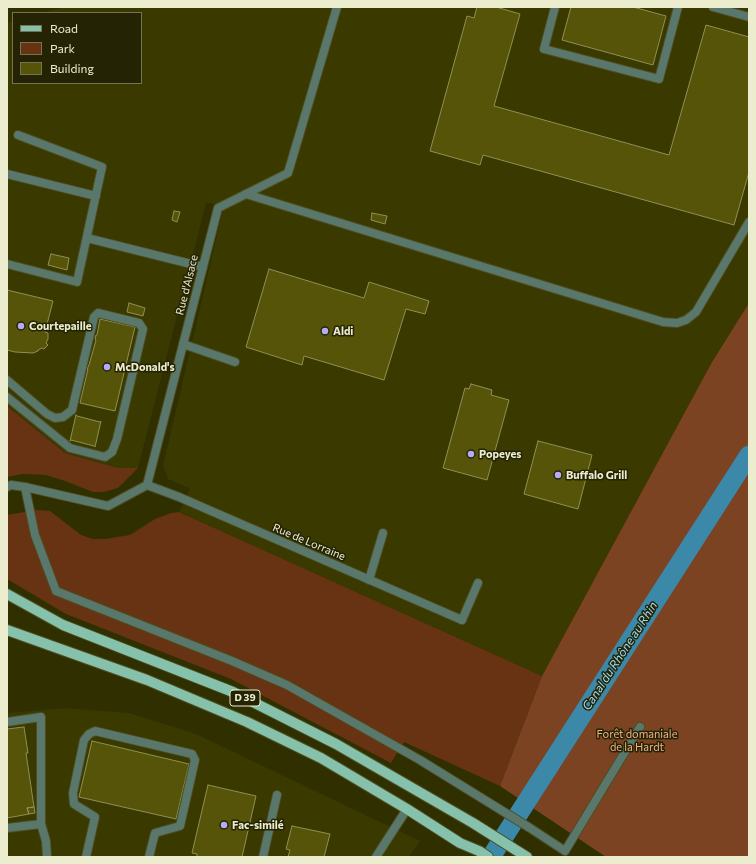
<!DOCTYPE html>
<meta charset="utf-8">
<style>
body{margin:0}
#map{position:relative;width:756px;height:864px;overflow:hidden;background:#2f2f00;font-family:Commissioner,sans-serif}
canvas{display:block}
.frame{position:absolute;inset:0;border:8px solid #ecedce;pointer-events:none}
.legend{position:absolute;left:12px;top:12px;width:130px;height:72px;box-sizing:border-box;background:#242404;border:1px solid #747455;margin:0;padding:5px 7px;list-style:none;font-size:12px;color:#ecedce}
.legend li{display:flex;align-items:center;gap:8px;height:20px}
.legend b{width:20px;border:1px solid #747455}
</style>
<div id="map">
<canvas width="756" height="864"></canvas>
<div class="frame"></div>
<ul class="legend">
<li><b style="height:5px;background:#85c1ab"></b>Road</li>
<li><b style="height:11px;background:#673312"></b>Park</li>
<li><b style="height:11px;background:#555409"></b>Building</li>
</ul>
</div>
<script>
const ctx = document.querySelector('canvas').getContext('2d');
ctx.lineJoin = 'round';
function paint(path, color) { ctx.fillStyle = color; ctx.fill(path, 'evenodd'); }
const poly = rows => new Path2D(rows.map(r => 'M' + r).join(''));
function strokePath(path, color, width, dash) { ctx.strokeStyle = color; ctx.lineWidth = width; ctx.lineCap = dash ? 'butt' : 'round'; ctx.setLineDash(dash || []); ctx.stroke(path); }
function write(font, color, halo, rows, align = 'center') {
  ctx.font = font + ' Commissioner,sans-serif'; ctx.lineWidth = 3; ctx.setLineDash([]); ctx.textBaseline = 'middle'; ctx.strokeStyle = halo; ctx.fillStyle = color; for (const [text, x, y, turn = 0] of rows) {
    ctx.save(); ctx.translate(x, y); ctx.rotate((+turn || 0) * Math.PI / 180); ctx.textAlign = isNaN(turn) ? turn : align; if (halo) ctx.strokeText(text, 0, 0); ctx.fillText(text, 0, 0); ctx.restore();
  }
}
const built = poly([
 [64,7,749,7,749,303,712,362,542,676,179,512,190,489,168,479,163,466,224,205,206,203,138,468,118,468,65,453,7,406,7,23,13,21,13,83,141,83,141,13,42,13],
 [65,708,129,713,196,734,420,841,409,857,7,857,7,713]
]);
const green = poly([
 [7,406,65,453,118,468,138,468,118,488,104,492,93,492,65,481,46,475,23,474,7,477],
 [36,510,50,511,81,535,93,539,105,539,130,535,155,519,171,513,179,512,542,676,500,786,404,742,391,763,231,679,66,614,7,579,7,515]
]);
const forest = poly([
 [749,303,749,857,606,857,500,786,542,676,712,362]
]);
const canal = poly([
 [491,857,749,455]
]);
const building = poly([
 [477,7,496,7,520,14,494,106,669,155,706,25,749,37,749,172,734,225,483,155,480,165,430,151,467,16,474,18,477,7],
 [571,7,633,7,666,16,653,65,562,40,571,7],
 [174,211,180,212,177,222,172,220,174,211],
 [372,213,387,216,385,224,371,220,372,213],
 [51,254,69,258,67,270,48,265,51,254],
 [269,269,364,298,369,282,429,301,425,314,406,309,384,380,304,356,302,365,246,347,269,269],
 [7,290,53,301,45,332,48,333,48,339,46,343,48,345,44,349,42,348,38,350,38,351,33,353,15,352,7,350,7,290],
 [129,303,145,308,143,316,127,312,129,303],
 [100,319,135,327,115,411,80,403,88,369,87,369,89,365,96,340,95,339,96,335,97,335,100,319],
 [471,384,492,390,491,395,509,400,487,480,443,468,465,388,469,389,471,384],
 [76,415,77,416,100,422,101,421,95,447,94,446,71,440,70,441,76,415],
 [538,441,592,455,578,509,524,494,538,441],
 [24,727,28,753,26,753,34,807,27,808,29,814,7,818,7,729,24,727],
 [92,741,189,764,176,819,79,797,92,741],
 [208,785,256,796,242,857,197,857,197,854,192,853,208,785],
 [34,807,35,813,29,814,27,808,34,807],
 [292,826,330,834,324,857,288,857,290,850,286,849,292,826]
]);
const lane = poly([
 [555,7,544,49,659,79,678,7],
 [713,7,749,17],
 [7,174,96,196],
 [246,194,663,322,677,323,686,320,696,312,749,222],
 [87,238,203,267],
 [7,264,77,282,102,167,18,135],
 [183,344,235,362],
 [7,380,47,414,55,418,63,417,72,410,94,317,98,313,139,323,143,329,117,439,112,452,105,457,70,448,7,397],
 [7,487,11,485,25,487,35,535,56,591,232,661,287,685,420,760,530,828,565,851,640,727],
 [369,580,383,533],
 [462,620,478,583],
 [7,722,41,717,41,824,46,841,47,857],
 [7,828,41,824],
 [86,857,95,817,74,804,73,793,84,740,89,734,95,731,192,754,195,760,180,826,155,833,149,857],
 [263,857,277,795]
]);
const street = poly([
 [147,485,179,497,462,620],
 [25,487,108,506,147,485,218,208,288,173,337,7],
 [376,857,407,809]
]);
const primary = poly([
 [7,594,63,625,233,692,336,744,473,823,527,857],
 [7,630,147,680,247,722,321,758,407,809,460,843,479,851,488,857]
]);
const markers = [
 [21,326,4,"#b5acf8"],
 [325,331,4,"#b5acf8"],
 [107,367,4,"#b5acf8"],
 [471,454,4,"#b5acf8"],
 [558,475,4,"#b5acf8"],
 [224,825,4,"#b5acf8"]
];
const shields = [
 [245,698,30]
];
const shieldNames = [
 ["D 39",245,698]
];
const streetNames = [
 ["Rue d'Alsace",187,285,-76],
 ["Rue de Lorraine",309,542,23]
];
const poiNames = [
 ["Courtepaille",29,326],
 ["Aldi",333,331],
 ["McDonald's",115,367],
 ["Popeyes",479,454],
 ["Buffalo Grill",566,475],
 ["Fac-similé",232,825]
];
const parkNames = [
 ["Forêt domaniale",637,734],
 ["de la Hardt",637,747]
];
const waterNames = [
 ["Canal du Rhône au Rhin",620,656,-57]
];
paint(built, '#393900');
paint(green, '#673312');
paint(forest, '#7b4322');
strokePath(canal, '#3b88a9', 19);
paint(building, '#555409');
strokePath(building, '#8f9053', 1);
strokePath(lane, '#4d4d21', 10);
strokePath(street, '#4d4d21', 10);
strokePath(primary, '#4d4d21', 12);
strokePath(lane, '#5a776c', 8);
strokePath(street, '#5a776c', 8);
strokePath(primary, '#85c1ab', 10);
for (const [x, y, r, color] of markers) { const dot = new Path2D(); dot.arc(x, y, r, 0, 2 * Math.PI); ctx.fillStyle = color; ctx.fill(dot); strokePath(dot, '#242404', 1.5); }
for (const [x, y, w] of shields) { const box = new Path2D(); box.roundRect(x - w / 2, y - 8, w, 16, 3); ctx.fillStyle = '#242404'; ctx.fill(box); strokePath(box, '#ecedce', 1); }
write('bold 10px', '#ecedce', null, shieldNames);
write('11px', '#ecedce', '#242404', streetNames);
write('bold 11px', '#ecedce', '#242404', poiNames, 'left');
write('11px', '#f5b08a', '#242404', parkNames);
write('italic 12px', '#a0dbf8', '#242404', waterNames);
</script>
